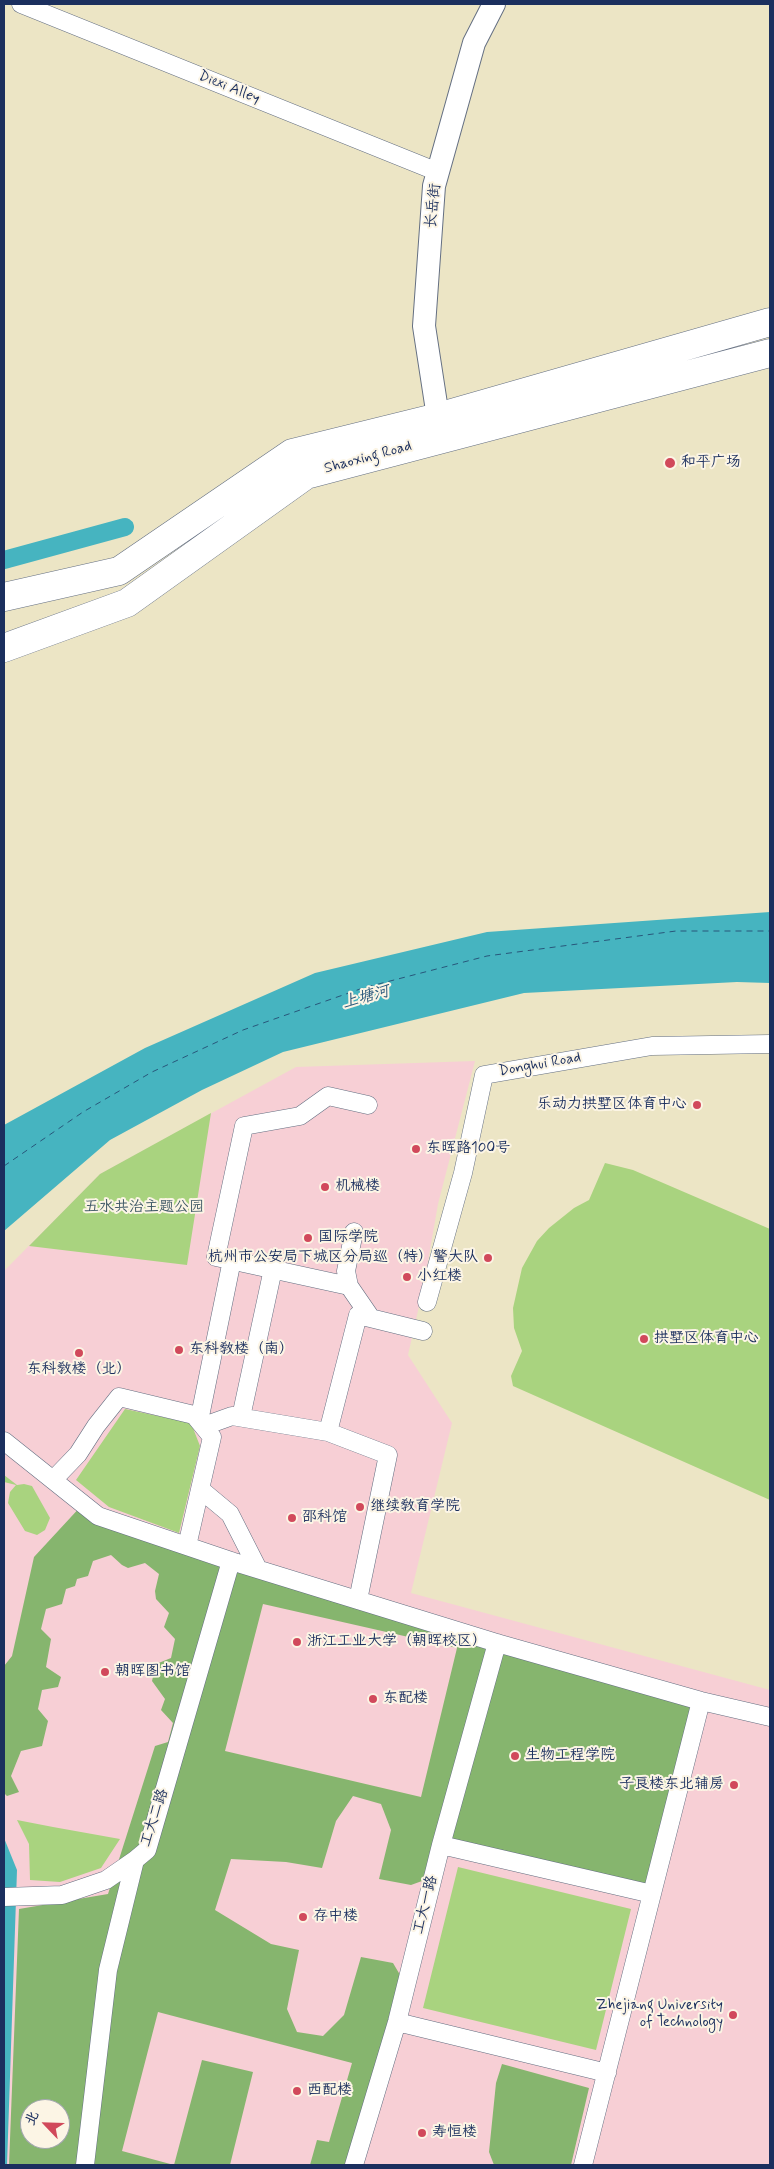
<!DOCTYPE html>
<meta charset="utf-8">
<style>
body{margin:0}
#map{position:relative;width:774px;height:2169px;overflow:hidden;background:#ece5c5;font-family:Mynerve,"LXGW WenKai TC",sans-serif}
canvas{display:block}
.frame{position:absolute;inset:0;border:5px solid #1b2f5e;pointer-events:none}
.north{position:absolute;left:20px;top:2099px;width:50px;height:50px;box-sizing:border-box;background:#fcf5e5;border:1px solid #a2a6af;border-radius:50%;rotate:294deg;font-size:14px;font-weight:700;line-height:20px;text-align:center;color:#1b2f5e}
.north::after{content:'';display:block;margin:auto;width:18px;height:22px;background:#d1495b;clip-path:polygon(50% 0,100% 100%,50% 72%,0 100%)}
</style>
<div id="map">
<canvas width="774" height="2169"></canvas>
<div class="frame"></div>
<div class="north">北</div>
</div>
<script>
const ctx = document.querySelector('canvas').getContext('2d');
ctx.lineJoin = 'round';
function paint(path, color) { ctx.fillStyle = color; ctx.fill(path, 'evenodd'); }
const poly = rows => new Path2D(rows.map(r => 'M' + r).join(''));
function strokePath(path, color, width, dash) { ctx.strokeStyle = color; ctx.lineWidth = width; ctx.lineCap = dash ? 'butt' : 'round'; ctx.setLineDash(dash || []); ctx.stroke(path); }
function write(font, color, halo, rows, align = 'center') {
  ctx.font = font + ' Mynerve,"LXGW WenKai TC",sans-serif'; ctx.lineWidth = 4; ctx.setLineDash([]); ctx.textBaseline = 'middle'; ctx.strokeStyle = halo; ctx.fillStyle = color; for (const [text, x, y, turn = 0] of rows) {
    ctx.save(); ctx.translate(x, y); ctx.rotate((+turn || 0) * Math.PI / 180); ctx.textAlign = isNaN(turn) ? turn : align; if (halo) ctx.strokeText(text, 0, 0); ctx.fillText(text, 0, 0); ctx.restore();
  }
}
const built = poly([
 [475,1061,438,1204,424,1284,408,1355,452,1423,411,1593,770,1690,770,2165,4,2165,4,1271,100,1174,296,1067],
 [30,2109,60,2109,60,2139,30,2139]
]);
const green = poly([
 [211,1113,187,1265,29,1246,100,1174],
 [605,1163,633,1170,770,1229,770,1500,513,1386,511,1376,522,1351,514,1328,513,1308,522,1268,537,1241,549,1228,574,1208,589,1200],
 [125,1409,191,1423,200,1446,179,1533,109,1507,76,1480],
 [4,1475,17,1485,24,1484,32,1486,50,1518,45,1530,37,1535,25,1531,8,1503,10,1492,16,1485,4,1482],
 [17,1820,53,1827,120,1839,101,1868,60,1882,30,1880,29,1844],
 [458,1867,631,1909,596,2050,423,2008]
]);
const forest = poly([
 [83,1504,98,1516,701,1701,652,1894,441,1845,433,1877,411,1885,379,1879,391,1830,381,1804,353,1796,336,1821,322,1868,286,1862,231,1859,215,1910,271,1944,299,1950,287,2009,297,2032,323,2036,344,2015,361,1957,393,1963,406,1985,345,2165,310,2165,317,2140,329,2142,352,2063,158,2012,122,2151,174,2165,202,2060,253,2072,230,2165,9,2165,19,1909,108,1894,155,1746,168,1742,173,1723,161,1710,165,1699,152,1681,156,1664,171,1658,175,1639,164,1627,169,1613,156,1599,155,1591,159,1574,145,1563,128,1568,122,1565,111,1555,93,1561,88,1576,77,1579,75,1586,66,1589,62,1604,46,1609,41,1629,51,1639,46,1667,61,1677,58,1687,42,1690,38,1709,48,1721,42,1746,21,1751,11,1776,19,1792,7,1796,4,1793,4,1666,12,1656,34,1557],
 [263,1604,457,1648,421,1797,225,1751],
 [30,2109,60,2109,60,2139,30,2139],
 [502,2064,589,2088,571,2165,494,2165,489,2152,496,2083]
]);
const water = poly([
 [770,912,770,983,737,982,524,993,283,1052,202,1090,110,1140,4,1231,4,1125,145,1048,315,973,487,932],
 [4,1838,17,1870,7,2165,4,2165]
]);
const canal = poly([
 [4,560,125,527]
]);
const ferry = poly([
 [4,1166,83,1112,152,1072,243,1030,363,988,487,956,676,931,770,931]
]);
const minor = poly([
 [21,4,438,172],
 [368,1105,328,1096,300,1116,244,1126,216,1257,349,1286,371,1318],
 [349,1286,346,1271,354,1232],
 [427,1302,463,1173,484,1075,652,1046,770,1044],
 [241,1417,273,1269],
 [199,1421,232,1260],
 [204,1426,232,1416,328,1432,358,1315,423,1331],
 [328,1432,388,1455,358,1600],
 [4,1441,98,1516,231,1561,497,1643,701,1701,770,1717],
 [53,1480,78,1454,96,1426,119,1397,194,1415,212,1437,187,1546],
 [200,1489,230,1514,258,1569],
 [441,1845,652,1894],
 [4,1897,62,1895,106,1880,135,1860],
 [397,2022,607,2073],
 [85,2165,108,1970,135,1860,147,1850,231,1561],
 [354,2165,397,2022,441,1845,497,1643],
 [583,2165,701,1701]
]);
const tertiary = poly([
 [438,417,424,326,434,186,474,43,494,4]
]);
const primary = poly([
 [4,597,119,571,292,453,438,417,770,322],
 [4,648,127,603,306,475,770,353]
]);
const markers = [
 [670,463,6,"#d1495b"],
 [697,1105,5,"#d1495b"],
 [416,1149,5,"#d1495b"],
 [325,1187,5,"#d1495b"],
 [308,1238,5,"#d1495b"],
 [488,1258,5,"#d1495b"],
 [407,1277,5,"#d1495b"],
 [644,1339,5,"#d1495b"],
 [179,1350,5,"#d1495b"],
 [79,1353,5,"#d1495b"],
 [360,1507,5,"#d1495b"],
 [292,1518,5,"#d1495b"],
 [297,1642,5,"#d1495b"],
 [105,1672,5,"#d1495b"],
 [373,1699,5,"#d1495b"],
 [515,1756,5,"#d1495b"],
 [734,1785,5,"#d1495b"],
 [303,1917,5,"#d1495b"],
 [733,2015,5,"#d1495b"],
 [297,2091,5,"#d1495b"],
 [422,2133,5,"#d1495b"]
];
const streetNames = [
 ["Diexi Alley",229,88,22],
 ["长岳街",434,206,-84],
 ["Shaoxing Road",368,458,-15],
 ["Donghui Road",540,1065,-10],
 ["工大二路",155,1818,-72],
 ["工大一路",426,1905,-76]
];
const poiNames = [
 ["和平广场",681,463],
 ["乐动力拱墅区体育中心",687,1105,"right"],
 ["东晖路100号",426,1149],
 ["机械楼",335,1187],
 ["国际学院",318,1238],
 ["杭州市公安局下城区分局巡（特）警大队",478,1258,"right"],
 ["小红楼",417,1277],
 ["拱墅区体育中心",654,1339],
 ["东科教楼（南）",189,1350],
 ["东科教楼（北）",79,1370,"center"],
 ["继续教育学院",370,1507],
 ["邵科馆",302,1518],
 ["浙江工业大学（朝晖校区）",307,1642],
 ["朝晖图书馆",115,1672],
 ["东配楼",383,1699],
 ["生物工程学院",525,1756],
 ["子良楼东北辅房",724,1785,"right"],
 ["存中楼",313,1917],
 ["Zhejiang University",723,2006,"right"],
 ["of Technology",723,2023,"right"],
 ["西配楼",307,2091],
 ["寿恒楼",432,2133]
];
const parkNames = [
 ["五水共治主题公园",144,1208]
];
const waterNames = [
 ["上塘河",366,998,-15]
];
paint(built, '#f7cfd5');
paint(green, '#a9d37f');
paint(forest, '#86b56e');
paint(water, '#46b4c0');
strokePath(canal, '#46b4c0', 18);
strokePath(ferry, '#28577b', 1, [6, 5]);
strokePath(minor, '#646f82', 19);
strokePath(tertiary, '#646f82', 24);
strokePath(primary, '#646f82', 29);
strokePath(minor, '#fff', 18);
strokePath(tertiary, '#fff', 22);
strokePath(primary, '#fff', 28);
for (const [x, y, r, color] of markers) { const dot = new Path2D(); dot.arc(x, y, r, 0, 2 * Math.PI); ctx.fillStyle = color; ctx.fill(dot); strokePath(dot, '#fcf5e5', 2); }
write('15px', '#1b2f5e', '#fcf5e5', streetNames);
write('15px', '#1b2f5e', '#fcf5e5', poiNames, 'left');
write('15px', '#3e5866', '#fcf5e5', parkNames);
write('italic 16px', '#28577b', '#fcf5e5', waterNames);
</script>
